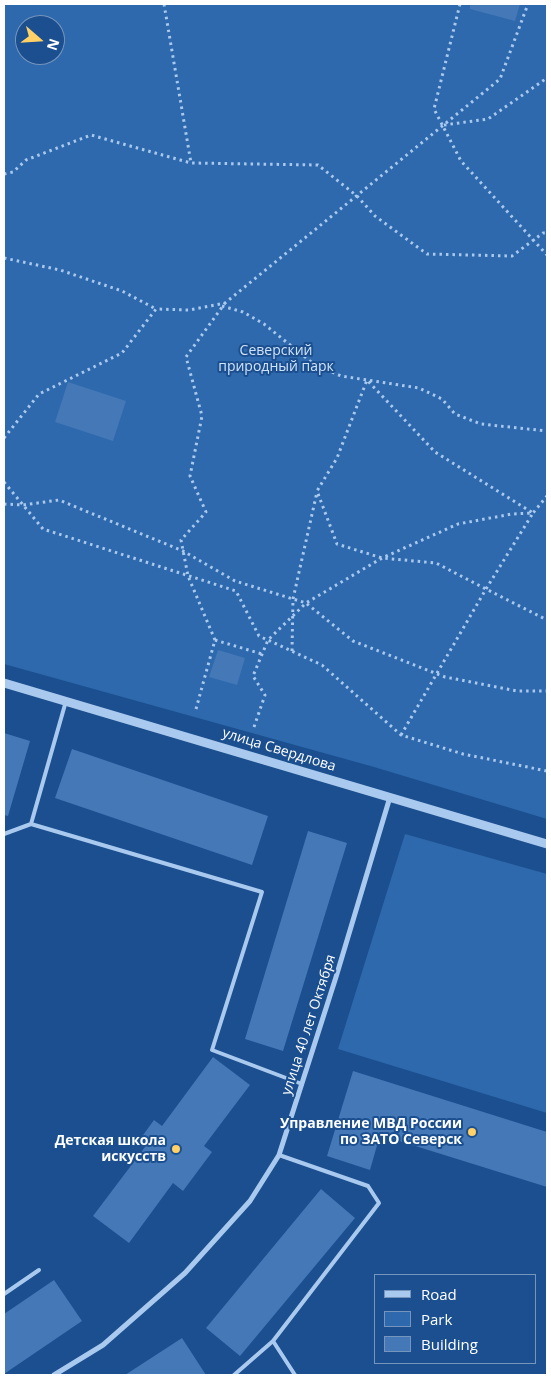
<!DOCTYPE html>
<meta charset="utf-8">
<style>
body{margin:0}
#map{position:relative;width:551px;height:1379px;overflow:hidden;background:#1b4f8f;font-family:"Open Sans",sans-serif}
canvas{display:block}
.frame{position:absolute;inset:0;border:5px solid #fff;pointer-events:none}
.legend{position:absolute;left:374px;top:1274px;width:162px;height:90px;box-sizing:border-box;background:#1b4f8f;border:1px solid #7695bc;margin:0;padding:6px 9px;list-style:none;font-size:15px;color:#fff}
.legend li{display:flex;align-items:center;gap:10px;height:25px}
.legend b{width:25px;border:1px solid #7695bc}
.north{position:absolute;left:15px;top:15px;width:50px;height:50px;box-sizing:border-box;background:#1b4f8f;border:1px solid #7695bc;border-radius:50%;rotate:109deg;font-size:14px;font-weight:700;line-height:20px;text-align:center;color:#fff}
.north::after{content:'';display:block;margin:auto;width:18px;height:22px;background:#ffd166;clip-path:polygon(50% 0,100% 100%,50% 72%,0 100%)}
</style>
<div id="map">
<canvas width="551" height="1379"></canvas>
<div class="frame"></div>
<ul class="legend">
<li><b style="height:6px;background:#a9c9ee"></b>Road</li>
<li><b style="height:14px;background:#2e69ad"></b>Park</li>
<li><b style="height:14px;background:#4478b7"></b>Building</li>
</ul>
<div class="north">N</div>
</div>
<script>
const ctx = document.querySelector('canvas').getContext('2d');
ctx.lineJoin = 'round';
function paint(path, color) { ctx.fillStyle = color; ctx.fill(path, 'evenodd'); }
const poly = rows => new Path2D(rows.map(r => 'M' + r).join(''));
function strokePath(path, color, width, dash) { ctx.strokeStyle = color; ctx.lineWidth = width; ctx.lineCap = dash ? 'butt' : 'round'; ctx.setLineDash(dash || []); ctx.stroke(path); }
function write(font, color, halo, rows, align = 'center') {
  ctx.font = font + ' "Open Sans",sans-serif'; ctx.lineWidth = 4; ctx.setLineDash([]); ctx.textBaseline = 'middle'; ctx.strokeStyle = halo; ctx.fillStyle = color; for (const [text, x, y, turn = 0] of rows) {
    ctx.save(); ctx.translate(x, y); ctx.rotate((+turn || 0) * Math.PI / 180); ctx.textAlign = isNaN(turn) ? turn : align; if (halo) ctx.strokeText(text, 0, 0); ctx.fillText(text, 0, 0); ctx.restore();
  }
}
const green = poly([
 [4,4,547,4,547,819,374,767,4,664],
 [25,25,55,25,55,55,25,55],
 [405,834,547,874,547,1113,338,1049]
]);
const building = poly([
 [470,4,520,4,515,21,470,9],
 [68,382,126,401,113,441,55,422],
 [218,650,245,658,237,685,209,677],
 [4,733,30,741,8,816,4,815],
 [72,749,268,816,252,865,55,798],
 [308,831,347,843,283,1051,245,1039],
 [213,1057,250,1085,204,1146,212,1152,183,1191,173,1183,129,1243,93,1216,145,1147,138,1142,154,1120,162,1126],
 [353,1071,547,1132,547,1187,380,1135,370,1170,327,1156],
 [321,1189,355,1218,240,1356,206,1328],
 [54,1280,82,1321,4,1374,4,1314],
 [182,1338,206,1375,125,1375]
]);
const path = poly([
 [164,4,191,163],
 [460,4,434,109,461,161,547,255],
 [444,125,488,119,547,78],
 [4,174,13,172,26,160,91,135,191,163,318,165,357,196,375,216,427,254,512,256,543,233,547,233],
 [4,258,60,270,122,291,156,309],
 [222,306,243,312,264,324,315,365,341,376,419,388,442,399,455,414,481,424,547,431],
 [4,438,39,394,122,353,156,309,189,310,225,303,500,79,528,4],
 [4,482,43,529,236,591,259,636,322,665,401,735,463,754,547,771],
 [4,504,23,505,59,500,183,551,235,581,306,603,353,641,445,677,517,691,547,691],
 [215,640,262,654],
 [292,651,293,599,317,492],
 [196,709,215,640,188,576,181,540,206,512,190,476,202,416,186,357,225,303],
 [254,727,265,695,253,676,268,640,306,603,382,558,458,524,512,514,533,513,547,496],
 [401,735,486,589,533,513,435,452,367,380,337,458,317,491,337,544,382,558,436,563,486,589,547,620]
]);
const service = poly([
 [31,824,262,892,212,1050,302,1084],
 [4,834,31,824,66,701],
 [279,1155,368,1186,379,1203,273,1341,295,1375],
 [4,1294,39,1270],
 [234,1375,273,1341]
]);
const minor = poly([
 [54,1375,103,1345,185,1273,250,1201,279,1155,336,977,390,797]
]);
const tertiary = poly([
 [4,683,547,844]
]);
const markers = [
 [472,1132,5,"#ffd166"],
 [176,1149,5,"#ffd166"]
];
const parkNames = [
 ["Северский",276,351],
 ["природный парк",276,367]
];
const streetNames = [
 ["улица Свердлова",279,750,17],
 ["улица 40 лет Октября",309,1025,-72]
];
const poiNames = [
 ["Управление МВД России",462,1124],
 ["по ЗАТО Северск",462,1140],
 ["Детская школа",166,1141],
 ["искусств",166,1157]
];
paint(green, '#2e69ad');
paint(building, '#4478b7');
strokePath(path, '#a9c9ee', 3, [2.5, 4]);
strokePath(service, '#a9c9ee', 4);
strokePath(minor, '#a9c9ee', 5);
strokePath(tertiary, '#a9c9ee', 9);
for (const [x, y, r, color] of markers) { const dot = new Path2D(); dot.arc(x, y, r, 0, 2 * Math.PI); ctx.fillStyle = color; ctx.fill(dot); strokePath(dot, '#1b4f8f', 2); }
write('14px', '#cfe3fa', '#1b4f8f', parkNames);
write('14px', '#fff', '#1b4f8f', streetNames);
write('bold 14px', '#fff', '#1b4f8f', poiNames, 'right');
</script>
